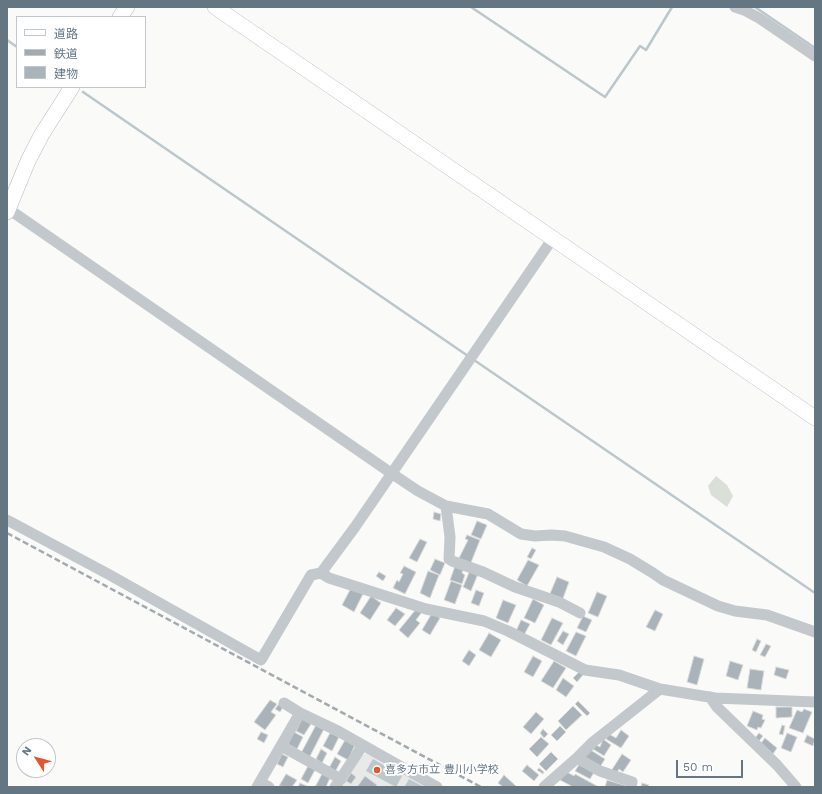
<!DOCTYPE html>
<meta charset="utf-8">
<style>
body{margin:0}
#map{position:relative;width:822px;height:794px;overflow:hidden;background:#fafaf8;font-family:"Work Sans","Noto Sans JP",sans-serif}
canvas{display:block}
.frame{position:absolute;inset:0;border:8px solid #657683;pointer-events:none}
.legend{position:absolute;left:16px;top:16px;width:130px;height:72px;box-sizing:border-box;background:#fff;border:1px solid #c1c8cd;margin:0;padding:5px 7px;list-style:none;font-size:12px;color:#657683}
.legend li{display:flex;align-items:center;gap:8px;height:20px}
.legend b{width:20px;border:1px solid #c1c8cd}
.north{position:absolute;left:16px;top:738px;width:40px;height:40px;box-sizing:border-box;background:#fff;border:1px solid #c1c8cd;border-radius:50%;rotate:306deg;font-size:11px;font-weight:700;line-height:16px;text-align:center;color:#657683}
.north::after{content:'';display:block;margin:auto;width:14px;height:18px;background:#e4572e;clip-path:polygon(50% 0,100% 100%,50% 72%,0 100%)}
.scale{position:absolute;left:676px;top:760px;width:67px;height:18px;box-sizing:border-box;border:2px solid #657683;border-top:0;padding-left:5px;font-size:12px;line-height:14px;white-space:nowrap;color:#657683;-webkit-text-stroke:3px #fff;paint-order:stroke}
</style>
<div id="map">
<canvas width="822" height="794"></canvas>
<div class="frame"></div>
<ul class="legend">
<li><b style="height:5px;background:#fff"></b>道路</li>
<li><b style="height:5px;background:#a2aab0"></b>鉄道</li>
<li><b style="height:11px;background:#aab3b9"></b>建物</li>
</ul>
<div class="north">N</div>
<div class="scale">50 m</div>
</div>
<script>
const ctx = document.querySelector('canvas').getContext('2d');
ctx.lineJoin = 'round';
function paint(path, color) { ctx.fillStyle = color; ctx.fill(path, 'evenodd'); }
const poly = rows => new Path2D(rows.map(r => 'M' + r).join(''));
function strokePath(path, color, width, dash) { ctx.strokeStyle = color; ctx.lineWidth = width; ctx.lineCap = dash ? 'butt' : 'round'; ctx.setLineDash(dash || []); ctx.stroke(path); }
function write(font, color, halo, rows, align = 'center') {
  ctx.font = font + ' "Work Sans","Noto Sans JP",sans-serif'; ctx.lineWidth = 4; ctx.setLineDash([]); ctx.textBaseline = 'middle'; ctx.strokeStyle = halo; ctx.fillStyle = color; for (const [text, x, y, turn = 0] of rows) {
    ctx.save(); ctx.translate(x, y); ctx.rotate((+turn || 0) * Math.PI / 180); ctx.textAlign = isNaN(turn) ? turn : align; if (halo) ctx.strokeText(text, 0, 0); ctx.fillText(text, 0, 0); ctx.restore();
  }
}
const built = poly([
 [367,753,429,787,341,787,361,756]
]);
const green = poly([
 [716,476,727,485,733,496,727,507,711,495,708,486]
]);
const water = poly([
 [373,759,402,776,396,787,366,771],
 [409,779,422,786,421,787,408,787,405,786]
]);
const stream = poly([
 [471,7,605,97,640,46,646,50,672,7],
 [755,7,815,48],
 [7,40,17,47],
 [83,92,468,356],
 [474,360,815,593]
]);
const building = poly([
 [434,512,441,514,440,521,433,519,434,512],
 [477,521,487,525,481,539,471,535,477,521],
 [467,535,480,540,470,565,458,560,468,540,465,539,467,535],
 [420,539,427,542,417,562,409,558,420,539],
 [532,548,536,550,531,559,527,557,532,548],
 [435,559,445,563,440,575,430,570,435,559],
 [528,560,539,565,527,586,517,580,528,560],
 [404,566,416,572,405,594,393,588,397,580,399,582,403,574,400,573,404,566],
 [455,566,463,570,462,573,465,575,462,584,450,580,455,566],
 [470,570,478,574,471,591,463,587,470,570],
 [428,571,439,575,430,598,420,593,428,571],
 [379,572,386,576,383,581,376,576,379,572],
 [557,577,569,582,562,601,549,596,557,577],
 [451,581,462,585,455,604,444,600,451,581],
 [351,588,363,594,354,612,342,605,351,588],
 [476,590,484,593,479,606,471,603,476,590],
 [597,592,607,596,598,617,588,613,597,592],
 [371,596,381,603,370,620,360,613,371,596],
 [533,599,544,605,535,623,524,618,533,599],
 [503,600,516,605,508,623,496,618,503,600],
 [396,608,405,614,395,626,387,620,396,608],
 [417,608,422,612,416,620,420,623,408,638,399,630,417,608],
 [655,610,663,614,655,631,646,627,655,610],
 [432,613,440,618,430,635,422,630,432,613],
 [583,616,592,620,586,632,577,628,583,616],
 [552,618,563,623,551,645,541,640,552,618],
 [521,620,530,624,524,635,516,631,521,620],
 [563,631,569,634,563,645,557,641,563,631],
 [576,632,586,636,576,656,566,651,576,632],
 [489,633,501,640,491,657,479,650,489,633],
 [757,639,761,641,756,652,752,650,757,639],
 [766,644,771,646,765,657,760,655,766,644],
 [469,650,476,655,469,666,462,661,469,650],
 [533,656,542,661,533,677,524,672,533,656],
 [694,656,704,659,697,685,687,682,694,656],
 [554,661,566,668,553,688,541,681,554,661],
 [730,661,743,665,738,680,726,676,730,661],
 [776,667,789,670,786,679,774,675,776,667],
 [750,669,764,671,761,690,747,688,750,669],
 [579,672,583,675,577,682,573,678,579,672],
 [563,678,574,686,566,697,556,690,563,678],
 [270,700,277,704,271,712,276,715,265,730,254,722,270,700],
 [578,701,590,713,587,716,575,704,578,701],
 [279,704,283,707,280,712,275,709,279,704],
 [573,706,582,715,566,730,558,721,573,706],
 [776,707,792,707,792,717,776,718,776,707],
 [804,709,812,712,803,733,789,728,797,710,802,712,804,709],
 [753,711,763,715,762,719,765,720,761,728,758,727,757,730,747,726,753,711],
 [536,712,544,719,531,734,523,727,536,712],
 [302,719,311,724,304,735,296,731,302,719],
 [316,725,324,729,309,758,301,753,316,725],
 [782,725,785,726,783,735,779,734,782,725],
 [560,726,566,732,557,741,551,735,560,726],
 [543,729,548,734,544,738,540,733,543,729],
 [621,730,629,736,621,748,606,739,609,734,616,738,621,730],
 [261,732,268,735,264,743,257,739,261,732],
 [294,732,303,737,297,749,288,744,294,732],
 [330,733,339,737,332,751,323,746,330,733],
 [759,733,763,736,759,741,755,738,759,733],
 [787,733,797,737,791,752,781,748,787,733],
 [807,735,815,739,813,746,804,742,807,735],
 [541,737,549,744,537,757,529,749,541,737],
 [765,738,777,748,773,754,761,743,765,738],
 [603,739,611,745,604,756,593,749,596,745,600,747,603,739],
 [345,740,355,745,348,760,337,754,345,740],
 [321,749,327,753,322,763,316,759,321,749],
 [589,749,605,759,600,767,584,757,589,749],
 [551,752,558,759,546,771,539,764,551,752],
 [282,754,288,757,283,767,277,764,282,754],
 [622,754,631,760,623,772,619,769,616,774,611,771,622,754],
 [335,757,341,761,335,772,329,768,335,757],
 [580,763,595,771,590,779,575,771,580,763],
 [527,765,539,775,534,781,522,771,527,765],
 [308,766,315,770,308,783,301,779,308,766],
 [539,768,544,772,543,774,537,770,539,768],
 [565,771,574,776,575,774,597,786,597,787,573,787,560,780,565,771],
 [351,773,356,777,351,784,346,781,351,773],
 [286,774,297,780,292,787,279,786,286,774],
 [322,774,330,778,326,787,315,787,322,774],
 [504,775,517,787,503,787,498,783,504,775],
 [365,776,377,785,376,787,357,787,365,776],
 [607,780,627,786,627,787,605,787,607,780],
 [300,783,309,787,298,787,300,783],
 [642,783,649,785,648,787,641,787,642,783]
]);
const street = poly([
 [735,7,744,10,759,18,815,56],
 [7,208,391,473,418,491,446,506,488,514,521,534,535,536,552,535,565,536,604,547,630,559,653,573,663,580,718,606,735,611,767,615,815,632],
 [446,506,450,537,449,559,452,561,483,572,515,587,559,602,580,613],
 [7,520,108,574,261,660,311,575,321,573,329,578,426,609,484,621,508,631,585,670,619,675,660,689,715,698,815,702],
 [321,573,355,527,553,238],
 [710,697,717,707,777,765,796,787],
 [284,703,300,713,338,731,437,787],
 [281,746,341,779],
 [577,758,600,771,632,782,631,787],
 [260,782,269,787],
 [257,787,300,713],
 [335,787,363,745],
 [544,787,577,758,593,742,660,689]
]);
const secondary = poly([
 [215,7,815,418],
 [120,17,127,7],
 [7,212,28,161,42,134,72,87]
]);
const rail = poly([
 [7,533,481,787]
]);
const markers = [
 [377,770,4,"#e4572e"]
];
const poiNames = [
 ["喜多方市立 豊川小学校",385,770]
];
paint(built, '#e8e9e9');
paint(green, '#dadfd7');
paint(water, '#bbc7cb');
strokePath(stream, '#bbc7cb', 2.5);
paint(building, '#aab3b9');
strokePath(building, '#dcdcda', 1);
strokePath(secondary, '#b3babf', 16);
strokePath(street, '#c3c8cc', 11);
strokePath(secondary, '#fff', 15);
strokePath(rail, '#a2aab0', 2.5, [6, 3]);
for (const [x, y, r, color] of markers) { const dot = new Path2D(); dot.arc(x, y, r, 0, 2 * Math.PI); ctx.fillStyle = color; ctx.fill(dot); strokePath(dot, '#fff', 1.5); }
write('11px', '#657683', '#fff', poiNames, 'left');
</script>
